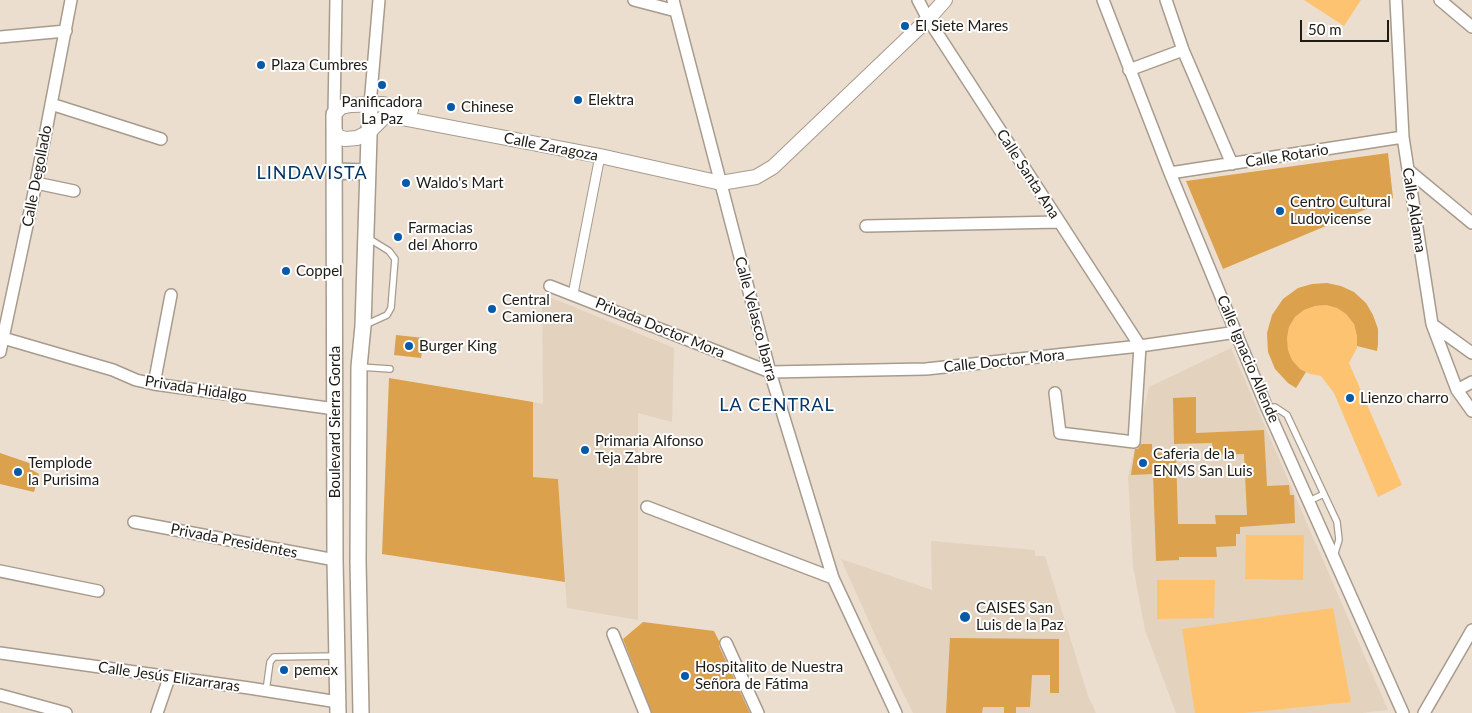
<!DOCTYPE html>
<meta charset="utf-8">
<style>
body{margin:0}
#map{position:relative;width:1472px;height:713px;overflow:hidden;background:#ebdecf;font-family:Lato,sans-serif}
canvas{display:block}
.scale{position:absolute;left:1300px;top:20px;width:89px;height:22px;box-sizing:border-box;border:2px solid #1f1b15;border-top:0;padding-left:6px;font-size:15px;line-height:18px;white-space:nowrap;color:#1f1b15;-webkit-text-stroke:4px #fff;paint-order:stroke}
</style>
<div id="map">
<canvas width="1472" height="713"></canvas>
<div class="scale">50 m</div>
</div>
<script>
const ctx = document.querySelector('canvas').getContext('2d');
ctx.lineJoin = 'round';
function paint(path, color) { ctx.fillStyle = color; ctx.fill(path, 'evenodd'); }
const poly = rows => new Path2D(rows.map(r => 'M' + r).join(''));
function strokePath(path, color, width, dash) { ctx.strokeStyle = color; ctx.lineWidth = width; ctx.lineCap = dash ? 'butt' : 'round'; ctx.setLineDash(dash || []); ctx.stroke(path); }
function write(font, color, halo, rows, align = 'center') {
  ctx.font = font + ' Lato,sans-serif'; ctx.lineWidth = 4; ctx.setLineDash([]); ctx.textBaseline = 'middle'; ctx.strokeStyle = halo; ctx.fillStyle = color; for (const [text, x, y, turn = 0] of rows) {
    ctx.save(); ctx.translate(x, y); ctx.rotate((+turn || 0) * Math.PI / 180); ctx.textAlign = isNaN(turn) ? turn : align; if (halo) ctx.strokeText(text, 0, 0); ctx.fillText(text, 0, 0); ctx.restore();
  }
}
const built = poly([
 [542,294,674,348,672,422,638,413,638,620,567,608,558,479,533,477,533,402,543,404],
 [1231,348,1388,710,1362,713,1176,713,1145,630,1133,566,1128,477,1149,387],
 [931,541,1035,550,1035,556,1045,556,1088,696,1096,713,913,713,879,644,841,559,932,590]
]);
const green = poly([
 [1304,0,1361,0,1344,26],
 [1326,305,1337,308,1346,314,1354,324,1357,336,1357,348,1349,363,1402,485,1378,497,1334,393,1321,376,1310,374,1300,369,1292,360,1288,350,1287,338,1289,327,1295,317,1304,310,1315,306],
 [1246,535,1304,535,1303,580,1245,579],
 [1157,580,1215,580,1214,618,1157,619],
 [1333,608,1351,702,1244,713,1195,713,1182,629]
]);
const building = poly([
 [1388,153,1393,198,1223,269,1186,181],
 [1327,283,1341,286,1354,292,1366,303,1373,315,1378,329,1378,344,1377,351,1357,346,1357,336,1354,324,1346,314,1337,308,1326,305,1315,306,1304,310,1295,317,1289,327,1287,338,1288,350,1292,360,1300,369,1306,372,1296,388,1288,383,1275,369,1268,352,1267,333,1272,315,1283,299,1298,288,1312,284],
 [396,335,424,338,421,358,394,355],
 [389,378,533,402,533,477,558,479,565,582,382,554],
 [1196,397,1196,433,1264,430,1267,486,1289,485,1290,495,1294,495,1295,523,1240,527,1240,534,1236,534,1236,546,1216,547,1217,557,1179,557,1179,560,1156,561,1153,474,1131,475,1135,449,1138,449,1141,444,1152,444,1152,453,1176,452,1178,524,1216,524,1215,515,1247,515,1244,454,1213,455,1212,443,1174,444,1173,398],
 [0,453,32,464,32,470,39,474,34,492,0,484],
 [643,622,714,631,719,641,719,646,750,713,652,713,623,639],
 [950,638,1059,639,1059,693,1050,693,1050,675,1032,675,1030,707,1016,707,1016,713,1004,713,1004,707,983,707,982,713,946,713]
]);
const service = poly([
 [365,325,387,315,391,308,395,259,389,251,368,238],
 [360,367,390,369],
 [1267,408,1275,407,1287,415,1337,522,1339,540,1334,556],
 [1309,501,1324,494],
 [266,691,270,662,274,657,337,656]
]);
const pedestrian = poly([
 [573,294,600,156]
]);
const minor = poly([
 [634,0,676,11],
 [673,0,770,372,833,578,896,713],
 [918,0,928,19,1140,346,1134,442,1060,433,1055,393],
 [1103,0,1170,173,1267,408,1403,713],
 [1166,0,1183,50,1232,164],
 [1396,0,1403,137,1432,324,1457,390,1472,411],
 [1440,0,1472,27],
 [0,37,66,31],
 [1129,70,1183,50],
 [51,104,161,139],
 [370,105,379,0],
 [334,114,336,0],
 [1408,170,1472,223],
 [1170,173,1403,137],
 [36,183,74,191],
 [866,226,1059,222],
 [550,286,770,372,926,369,1140,346,1237,332],
 [1433,325,1472,353],
 [3,338,113,370,136,380,154,384,335,409],
 [0,352,36,183,71,0],
 [154,384,171,295],
 [1457,390,1472,382],
 [647,507,833,578],
 [134,522,335,560],
 [0,571,98,591],
 [613,634,645,713],
 [726,643,758,713],
 [0,653,249,688,338,702],
 [0,695,66,713],
 [157,713,169,678],
 [1424,713,1472,630]
]);
const tertiary = poly([
 [334,114,341,107,351,105,383,104,411,110],
 [334,131,339,137,345,139,357,138,369,132,386,115,600,156,721,183,756,177,773,167,928,19,945,0]
]);
const secondary = poly([
 [334,114,335,560,338,713],
 [335,171,367,172],
 [361,713,358,561,359,367,363,326,370,105]
]);
const markers = [
 [905,26,5,"#0859a7"],
 [261,65,5,"#0859a7"],
 [382,85,5,"#0859a7"],
 [578,100,5,"#0859a7"],
 [451,107,5,"#0859a7"],
 [406,183,5,"#0859a7"],
 [1280,211,5,"#0859a7"],
 [398,237,5,"#0859a7"],
 [286,271,5,"#0859a7"],
 [492,309,5,"#0859a7"],
 [409,346,5,"#0859a7"],
 [1350,398,5,"#0859a7"],
 [585,450,5,"#0859a7"],
 [1143,463,5,"#0859a7"],
 [18,472,5,"#0859a7"],
 [965,617,6,"#0859a7"],
 [284,670,5,"#0859a7"],
 [685,676,5,"#0859a7"]
];
const poiNames = [
 ["El Siete Mares",915,26],
 ["Plaza Cumbres",271,65],
 ["Elektra",588,100],
 ["Panificadora",382,102,"center"],
 ["La Paz",382,119,"center"],
 ["Chinese",461,107],
 ["Waldo's Mart",416,183],
 ["Centro Cultural",1290,202],
 ["Ludovicense",1290,219],
 ["Farmacias",408,228],
 ["del Ahorro",408,245],
 ["Coppel",296,271],
 ["Central",502,300],
 ["Camionera",502,317],
 ["Burger King",419,346],
 ["Lienzo charro",1360,398],
 ["Primaria Alfonso",595,441],
 ["Teja Zabre",595,458],
 ["Caferia de la",1153,454],
 ["ENMS San Luis",1153,471],
 ["Templode",28,463],
 ["la Purisima",28,480],
 ["CAISES San",976,608],
 ["Luis de la Paz",976,625],
 ["Hospitalito de Nuestra",695,667],
 ["Señora de Fátima",695,684],
 ["pemex",294,670]
];
const streetNames = [
 ["Calle Zaragoza",551,147,11],
 ["Calle Rotario",1287,156,-9],
 ["Calle Santa Ana",1028,174,57],
 ["Calle Degollado",37,176,-79],
 ["Calle Aldama",1414,210,81],
 ["Calle Velasco Ibarra",756,319,75],
 ["Privada Doctor Mora",660,328,22],
 ["Calle Ignacio Allende",1248,359,67],
 ["Calle Doctor Mora",1004,361,-6],
 ["Privada Hidalgo",196,389,9],
 ["Boulevard Sierra Gorda",335,422,-90],
 ["Privada Presidentes",234,541,11],
 ["Calle Jesús Elizarraras",169,677,8]
];
const quarterNames = [
 ["LINDAVISTA",312,173],
 ["LA CENTRAL",777,405]
];
paint(built, '#e3d2bd');
paint(green, '#fec370');
paint(building, '#dba14c');
strokePath(service, '#a79b8d', 8);
strokePath(pedestrian, '#a79b8d', 11);
strokePath(minor, '#a79b8d', 14);
strokePath(tertiary, '#a79b8d', 16);
strokePath(secondary, '#a79b8d', 18);
strokePath(service, '#fff', 5.5);
strokePath(pedestrian, '#fff', 9);
strokePath(minor, '#fff', 11);
strokePath(tertiary, '#fff', 14);
strokePath(secondary, '#fff', 15);
for (const [x, y, r, color] of markers) { const dot = new Path2D(); dot.arc(x, y, r, 0, 2 * Math.PI); ctx.fillStyle = color; ctx.fill(dot); strokePath(dot, '#fff', 2); }
write('15px', '#1f1b15', '#fff', poiNames, 'left');
write('15px', '#1f1b15', '#fff', streetNames);
ctx.letterSpacing = '1px';
write('18px', '#043567', '#fff', quarterNames);
ctx.letterSpacing = '0px';
</script>
